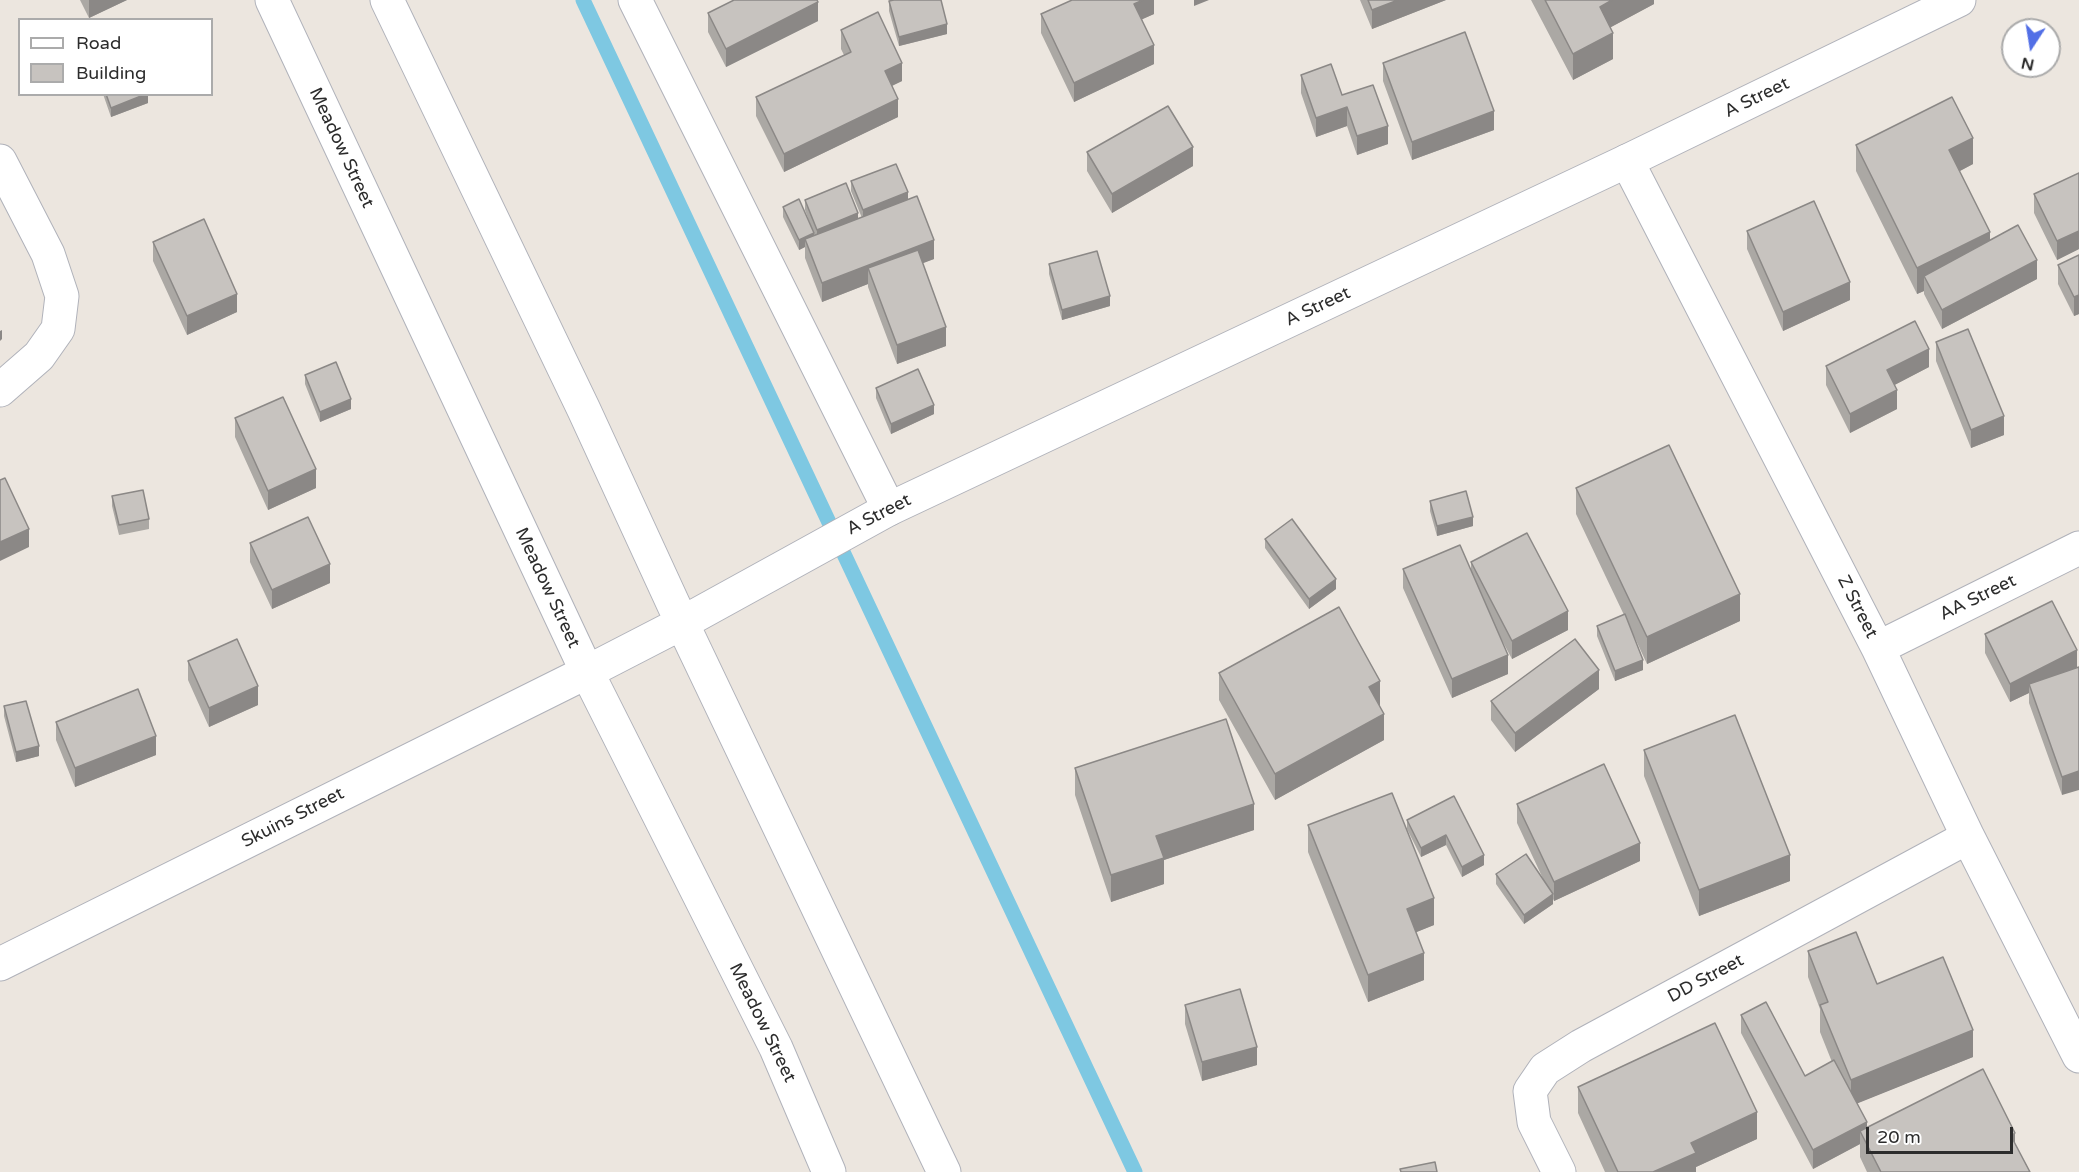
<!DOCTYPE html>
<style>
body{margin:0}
#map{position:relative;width:2079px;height:1172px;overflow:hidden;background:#ece6df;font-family:"Varela Round",sans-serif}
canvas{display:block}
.legend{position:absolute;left:18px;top:18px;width:195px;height:78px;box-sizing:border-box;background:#fff;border:2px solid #ababab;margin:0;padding:8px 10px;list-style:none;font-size:18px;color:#2c2c2c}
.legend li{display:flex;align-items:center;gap:12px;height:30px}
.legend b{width:30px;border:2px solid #ababab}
.north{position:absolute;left:2001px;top:18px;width:60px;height:60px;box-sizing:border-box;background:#fff;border:2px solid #ababab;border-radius:50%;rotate:192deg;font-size:16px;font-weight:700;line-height:24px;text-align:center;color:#2c2c2c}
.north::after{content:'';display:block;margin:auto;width:21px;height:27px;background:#526fe6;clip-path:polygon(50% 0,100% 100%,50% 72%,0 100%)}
.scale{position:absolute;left:1866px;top:1127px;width:147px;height:27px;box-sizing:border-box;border:3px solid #2c2c2c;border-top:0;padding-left:8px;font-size:18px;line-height:21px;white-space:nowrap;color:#2c2c2c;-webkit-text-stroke:4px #fff;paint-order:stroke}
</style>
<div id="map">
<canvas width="2079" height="1172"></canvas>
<ul class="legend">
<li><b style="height:8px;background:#fff"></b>Road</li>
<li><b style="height:16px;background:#c7c3bf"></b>Building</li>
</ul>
<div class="north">N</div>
<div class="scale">20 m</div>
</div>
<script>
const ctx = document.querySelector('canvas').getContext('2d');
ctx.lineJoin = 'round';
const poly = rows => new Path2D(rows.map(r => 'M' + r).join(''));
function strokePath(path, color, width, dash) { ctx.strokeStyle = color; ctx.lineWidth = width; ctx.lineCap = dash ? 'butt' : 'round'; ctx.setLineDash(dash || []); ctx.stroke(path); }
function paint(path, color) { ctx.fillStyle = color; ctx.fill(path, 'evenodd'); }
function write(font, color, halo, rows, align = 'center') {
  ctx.font = font + ' "Varela Round",sans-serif'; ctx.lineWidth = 5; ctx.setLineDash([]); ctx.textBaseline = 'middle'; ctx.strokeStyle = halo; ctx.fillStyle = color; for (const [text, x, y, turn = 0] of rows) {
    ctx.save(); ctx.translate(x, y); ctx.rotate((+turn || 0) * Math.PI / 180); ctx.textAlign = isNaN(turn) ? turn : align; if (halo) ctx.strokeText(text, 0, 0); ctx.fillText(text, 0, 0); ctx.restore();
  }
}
const stream = poly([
 [583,0,1135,1172]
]);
const street = poly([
 [635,0,889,509],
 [0,161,48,254,62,296,58,329,39,356,0,390],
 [1627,161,1878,648,1968,837,2079,1056],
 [1878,648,2079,548],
 [0,964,587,672],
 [1559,1172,1534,1122,1530,1091,1545,1069,1581,1046,1968,837]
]);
const secondary = poly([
 [272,0,587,672,776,1048,829,1172],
 [387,0,584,410,682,623,944,1172],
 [587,672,682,623,889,509,1627,161,1959,0]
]);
const wall = poly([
 [80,0,127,0,89,18],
 [1154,0,1154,14,1142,19,1154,64,1074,102,1041,33,1041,14],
 [1360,0,1446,0,1372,29],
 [1531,0,1654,0,1654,4,1611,27,1613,59,1573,80],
 [889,1,947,34,899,46,889,11],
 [708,13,818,21,726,67,708,32],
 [841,30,902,81,892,86,898,117,784,172,756,116,756,97,844,55,841,49],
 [1383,63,1494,130,1412,160,1383,81],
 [1301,75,1342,95,1388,144,1357,155,1347,126,1316,137,1301,93],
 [103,94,148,94,148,103,111,117],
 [1856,145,1973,164,1959,171,1990,241,2037,279,1942,329,1924,294,1924,291,1917,294,1856,171],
 [1087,152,1193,166,1112,213,1087,171],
 [2079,173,2079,249,2057,260,2034,213,2034,194],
 [851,181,908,200,934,259,922,263,946,346,897,364,868,287,868,284,822,302,805,258,805,247,799,250,783,217,783,207,810,224,805,210,805,200,858,219,862,218,851,191],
 [1747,231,1850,300,1783,331,1747,249],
 [153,242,237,312,187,335,153,261],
 [2079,255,2079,314,2074,316,2058,284,2058,265],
 [1049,264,1110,306,1062,320,1049,274],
 [1936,342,2004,435,1971,448,1936,361],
 [1826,366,1929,367,1894,385,1897,409,1850,433,1826,385],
 [305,375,351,409,320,422,305,384],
 [876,388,934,414,891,434,876,398],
 [235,418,316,488,268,510,235,437],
 [1576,488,1740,621,1647,664,1634,636,1643,670,1615,681,1597,636,1597,626,1624,615,1576,514],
 [112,496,149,519,149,529,119,535,112,506],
 [1430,501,1473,526,1437,536,1430,511],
 [1265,539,1336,589,1309,609,1265,548],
 [250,543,330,583,272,609,250,562],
 [1471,562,1568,630,1512,659,1498,633,1508,674,1452,698,1403,588,1403,569,1471,570],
 [1985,634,2077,650,2062,795,2029,703,2029,693,2010,702,1985,653],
 [188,661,258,705,209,727,188,680],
 [1219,673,1380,707,1384,740,1275,800,1219,700],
 [1599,689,1515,752,1491,720,1491,701],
 [4,706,39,756,16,762,4,716],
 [56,722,156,755,75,787,56,740],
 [1644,750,1790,881,1699,916,1644,776],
 [1075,768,1254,830,1164,860,1164,884,1111,902,1075,795],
 [1454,796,1484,865,1462,877,1446,845,1421,857,1407,829,1407,820],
 [1517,804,1640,861,1554,901,1553,899,1553,904,1524,924,1496,884,1496,874,1545,883,1517,823],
 [1308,825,1434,925,1416,932,1424,980,1368,1002,1308,852],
 [1808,951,1877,984,1973,1057,1857,1103,1867,1127,2015,1144,2030,1172,1867,1172,1860,1157,1860,1144,1813,1169,1741,1033,1741,1015,1805,1076,1832,1062,1820,1032,1820,1009,1808,977],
 [1185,1005,1257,1065,1202,1081,1185,1024],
 [1578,1087,1757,1139,1696,1167,1696,1172,1605,1172,1578,1113]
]);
const shadedWall = poly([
 [89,0,127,0,89,18],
 [1143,0,1154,0,1154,14,1134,23,1134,4],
 [1194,0,1209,0,1194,6],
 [1398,0,1446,0,1372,29,1372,10],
 [1612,0,1654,0,1654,4,1600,33,1600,7],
 [818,2,818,21,726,67,726,49],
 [947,24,947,34,899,46,899,37],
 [1613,33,1613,59,1573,80,1573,54],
 [1154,45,1154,64,1074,102,1074,83],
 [902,63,902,81,885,89,885,71],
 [146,94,148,94,148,103,111,117,111,108],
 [898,99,898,117,784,172,784,154],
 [1347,107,1347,126,1316,137,1316,118],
 [1494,111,1494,130,1412,160,1412,142],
 [1388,126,1388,144,1357,155,1357,136],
 [1973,138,1973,164,1949,177,1949,150],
 [1193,147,1193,166,1112,213,1112,194],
 [908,192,908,202,863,220,863,210],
 [858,213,858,222,817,240,817,230],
 [2079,231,2079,249,2057,260,2057,241],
 [1990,232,1990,259,1924,276,1924,291,1917,294,1917,268],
 [814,233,814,243,805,239,805,247,799,250,799,240],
 [934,240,934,259,874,282,868,268,868,284,822,302,822,283],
 [2037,260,2037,279,1942,329,1942,310],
 [1850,282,1850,300,1783,331,1783,312],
 [237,294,237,312,187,335,187,316],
 [2079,295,2079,314,2074,316,2074,297],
 [1110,296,1110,306,1062,320,1062,310],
 [946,327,946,346,897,364,897,345],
 [2,330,2,339,0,341,0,331],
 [1929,349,1929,367,1887,389,1887,370],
 [1897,390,1897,409,1850,433,1850,414],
 [351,399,351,409,320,422,320,412],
 [934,405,934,414,891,434,891,424],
 [2004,416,2004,435,1971,448,1971,430],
 [316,469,316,488,268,510,268,491],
 [1473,517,1473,526,1437,536,1437,526],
 [29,529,29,547,0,561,0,542],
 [330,564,330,583,272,609,272,590],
 [1336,579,1336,589,1309,609,1309,599],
 [1740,594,1740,621,1647,664,1647,637],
 [1568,611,1568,630,1512,659,1512,641],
 [2077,650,2077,668,2029,684,2029,693,2010,702,2010,684],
 [1508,655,1508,674,1452,698,1452,679],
 [1643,660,1643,670,1615,681,1615,671],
 [1599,670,1599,689,1515,752,1515,733],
 [1380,681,1380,707,1369,687],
 [258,686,258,705,209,727,209,708],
 [1384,714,1384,740,1275,800,1275,774],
 [156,736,156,755,75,787,75,768],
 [39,746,39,756,16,762,16,752],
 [2079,771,2079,790,2062,795,2062,777],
 [1254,804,1254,830,1164,860,1164,884,1111,902,1111,875,1156,836],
 [1446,835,1446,845,1421,857,1421,848],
 [1640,843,1640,861,1554,901,1554,882],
 [1484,855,1484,865,1462,877,1462,867],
 [1790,855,1790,881,1699,916,1699,890],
 [1553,894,1553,904,1524,924,1524,915],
 [1434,898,1434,925,1407,936,1407,909],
 [1424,953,1424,980,1368,1002,1368,975],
 [1973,1030,1973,1057,1851,1106,1851,1080],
 [1257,1047,1257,1065,1202,1081,1202,1062],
 [1757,1112,1757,1139,1696,1167,1696,1172,1653,1172,1691,1143],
 [1867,1122,1867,1140,1860,1131,1860,1144,1813,1169,1813,1150],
 [2015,1133,2015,1160,2011,1136]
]);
const building = poly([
 [734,0,817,0,818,2,726,49,708,13,734,0],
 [894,0,941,0,947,24,899,37,889,1,894,0],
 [1072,0,1143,0,1134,4,1154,45,1074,83,1041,14,1072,0],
 [1368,0,1398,0,1372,10,1368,0],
 [1545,0,1612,0,1600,7,1613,33,1573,54,1545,0],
 [878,12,902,63,885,71,898,99,784,154,756,97,851,52,841,30,878,12],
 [1465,32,1494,111,1412,142,1383,63,1465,32],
 [1331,64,1342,95,1373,85,1388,126,1357,136,1347,107,1316,118,1301,75,1331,64],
 [106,94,146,94,111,108,106,94],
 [1952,97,1973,138,1949,150,1990,232,1917,268,1856,145,1952,97],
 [1168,106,1193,147,1112,194,1087,152,1168,106],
 [896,164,908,192,863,210,851,181,896,164],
 [2079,173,2079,231,2057,241,2034,194,2079,173],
 [846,183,858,213,817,230,805,200,846,183],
 [917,196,934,240,822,283,805,239,917,196],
 [799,199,814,233,799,240,783,207,799,199],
 [1814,201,1850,282,1783,312,1747,231,1814,201],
 [204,219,237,294,187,316,153,242,204,219],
 [2018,225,2037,260,1942,310,1924,276,2018,225],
 [918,250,946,327,897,345,868,268,918,250],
 [1097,251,1110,296,1062,310,1049,264,1097,251],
 [2079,255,2079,295,2074,297,2058,265,2079,255],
 [1915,321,1929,349,1887,370,1897,390,1850,414,1826,366,1915,321],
 [1968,329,2004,416,1971,430,1936,342,1968,329],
 [336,362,351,399,320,412,305,375,336,362],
 [918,369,934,405,891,424,876,388,918,369],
 [283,397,316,469,268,491,235,418,283,397],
 [1669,445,1740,594,1647,637,1576,488,1669,445],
 [5,478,29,529,0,542,0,480,5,478],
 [143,490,149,519,119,525,112,496,143,490],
 [1466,491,1473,517,1437,526,1430,501,1466,491],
 [308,517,330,564,272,590,250,543,308,517],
 [1292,519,1336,579,1309,599,1265,539,1292,519],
 [1527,533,1568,611,1512,641,1471,562,1527,533],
 [1460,545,1508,655,1452,679,1403,569,1460,545],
 [2052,601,2077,650,2010,684,1985,634,2052,601],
 [1339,607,1380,681,1369,687,1384,714,1275,774,1219,673,1339,607],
 [1625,614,1643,660,1615,671,1597,626,1625,614],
 [237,639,258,686,209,708,188,661,237,639],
 [1575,639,1599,670,1515,733,1491,701,1575,639],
 [2079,667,2079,771,2062,777,2029,684,2079,667],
 [138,689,156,736,75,768,56,722,138,689],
 [26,701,39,746,16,752,4,706,26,701],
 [1735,715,1790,855,1699,890,1644,750,1735,715],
 [1226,719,1254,804,1156,836,1164,858,1111,875,1075,768,1226,719],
 [1604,764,1640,843,1554,882,1517,804,1604,764],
 [1392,793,1434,898,1407,909,1424,953,1368,975,1308,825,1392,793],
 [1454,796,1484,855,1462,867,1446,835,1421,848,1407,820,1454,796],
 [1526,854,1553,894,1524,915,1496,874,1526,854],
 [1856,932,1877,984,1943,957,1973,1030,1851,1080,1820,1005,1828,1002,1808,951,1856,932],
 [1240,989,1257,1047,1202,1062,1185,1005,1240,989],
 [1766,1002,1805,1076,1834,1060,1867,1122,1813,1150,1741,1015,1766,1002],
 [1715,1023,1757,1112,1691,1143,1696,1153,1653,1172,1618,1172,1578,1087,1715,1023],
 [1983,1069,2015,1133,2011,1136,2030,1172,1881,1172,1860,1131,1983,1069],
 [1435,1162,1437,1172,1401,1172,1400,1169,1435,1162]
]);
const streetNames = [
 ["A Street",1757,98,-26],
 ["Meadow Street",341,148,65],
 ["A Street",1318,307,-25],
 ["A Street",879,515,-27],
 ["Meadow Street",547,588,65],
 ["AA Street",1978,598,-26],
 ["Z Street",1857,607,63],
 ["Skuins Street",293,818,-27],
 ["DD Street",1706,979,-28],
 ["Meadow Street",762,1023,64]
];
strokePath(stream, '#7ec8e2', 15);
strokePath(street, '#b0b2ba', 35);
strokePath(secondary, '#b0b2ba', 35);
strokePath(street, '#fff', 33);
strokePath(secondary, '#fff', 33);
paint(wall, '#aba8a4');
paint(shadedWall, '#8b8886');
paint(building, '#c7c3bf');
strokePath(building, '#8b8886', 1.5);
write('18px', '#2c2c2c', '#fff', streetNames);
</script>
